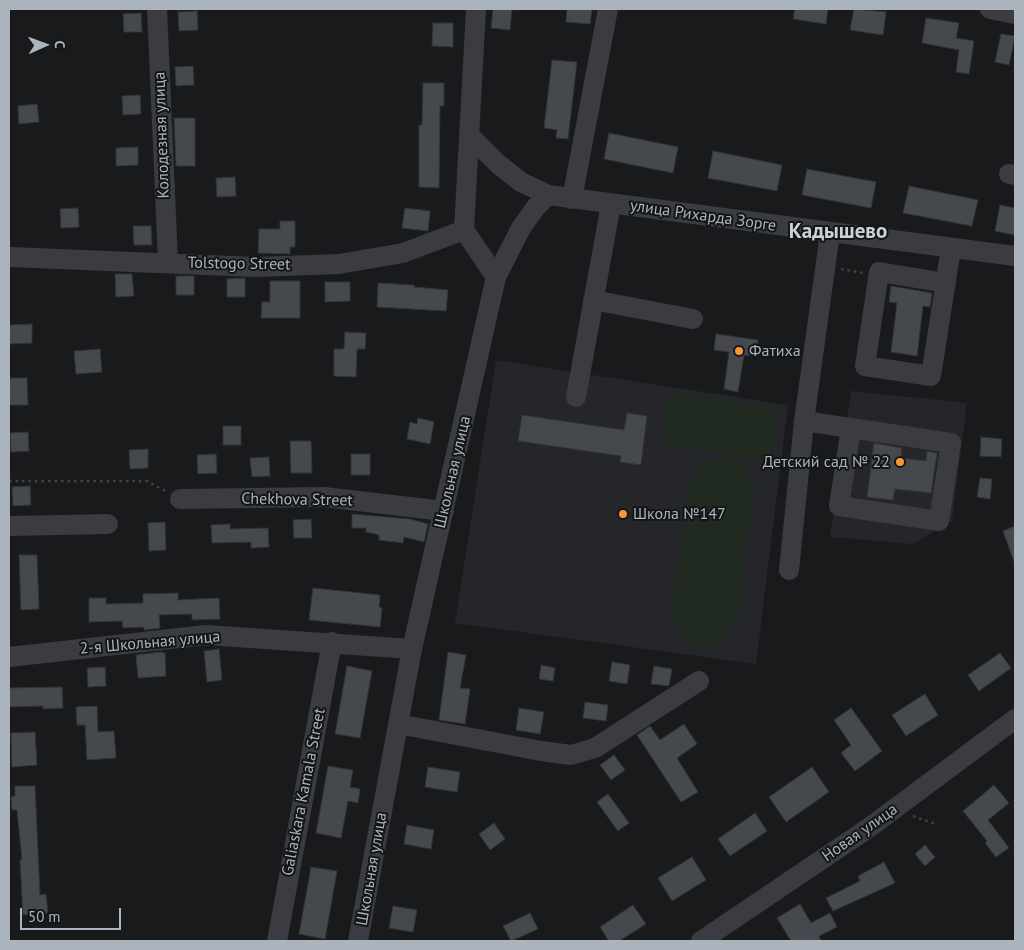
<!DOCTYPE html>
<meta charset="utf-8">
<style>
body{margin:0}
#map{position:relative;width:1024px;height:950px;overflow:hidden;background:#191a1c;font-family:"PT Sans",sans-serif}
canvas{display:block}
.frame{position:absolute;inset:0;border:10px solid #abb3bc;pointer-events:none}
.north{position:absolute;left:20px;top:20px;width:50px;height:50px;-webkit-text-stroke:4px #141517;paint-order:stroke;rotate:88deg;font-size:14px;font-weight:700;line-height:20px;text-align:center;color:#abb3bc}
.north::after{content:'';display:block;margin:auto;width:18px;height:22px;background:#abb3bc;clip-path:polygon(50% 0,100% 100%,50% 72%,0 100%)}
.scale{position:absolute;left:20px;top:908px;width:101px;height:22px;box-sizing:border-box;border:2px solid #abb3bc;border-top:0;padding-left:6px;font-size:15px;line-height:18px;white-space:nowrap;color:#abb3bc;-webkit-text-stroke:4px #141517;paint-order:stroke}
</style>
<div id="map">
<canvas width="1024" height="950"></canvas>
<div class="frame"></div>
<div class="north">С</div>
<div class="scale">50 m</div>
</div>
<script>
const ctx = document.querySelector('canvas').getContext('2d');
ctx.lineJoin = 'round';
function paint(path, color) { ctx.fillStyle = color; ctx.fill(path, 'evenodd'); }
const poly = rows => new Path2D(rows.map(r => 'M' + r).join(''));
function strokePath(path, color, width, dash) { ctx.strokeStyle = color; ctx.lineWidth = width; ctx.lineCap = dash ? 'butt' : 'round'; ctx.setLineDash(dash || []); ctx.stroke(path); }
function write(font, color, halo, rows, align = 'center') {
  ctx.font = font + ' "PT Sans",sans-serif'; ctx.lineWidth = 4; ctx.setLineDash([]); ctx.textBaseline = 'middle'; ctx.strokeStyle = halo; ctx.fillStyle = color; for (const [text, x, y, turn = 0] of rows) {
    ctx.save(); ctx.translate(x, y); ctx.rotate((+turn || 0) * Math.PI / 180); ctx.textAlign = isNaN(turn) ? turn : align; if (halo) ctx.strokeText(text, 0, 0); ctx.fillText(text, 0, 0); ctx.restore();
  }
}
const built = poly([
 [496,360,788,405,756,664,455,623],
 [851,391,967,403,952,521,913,544,830,537]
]);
const green = poly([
 [677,393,769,407,777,418,773,452,760,461,671,446,661,435,666,402],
 [719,458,732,460,748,471,753,483,754,496,736,623,724,638,713,644,700,645,688,641,678,632,672,620,671,607,690,480,701,465]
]);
const building = poly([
 [493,9,512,9,510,30,491,28,493,9],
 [567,9,592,9,590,24,566,22,567,9],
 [795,9,828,9,826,24,793,19,795,9],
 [854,9,886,12,883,35,850,30,854,9],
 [197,11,198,30,179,31,178,12,197,11],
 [141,13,142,32,124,32,123,14,141,13],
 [926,18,959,23,956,38,974,41,969,74,956,72,959,50,922,43,926,18],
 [433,23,453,23,453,47,432,46,433,23],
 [1001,34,1015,36,1009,65,995,62,1001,34],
 [552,60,577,62,568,139,556,138,557,130,544,128,552,60],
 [193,66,194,85,176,86,175,67,193,66],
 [423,83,444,83,444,106,440,106,439,188,419,187,419,125,422,125,423,83],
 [140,95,141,114,123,115,122,96,140,95],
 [37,104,39,122,19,124,18,106,37,104],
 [174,118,195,118,195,166,176,166,174,118],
 [609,133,678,147,673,173,604,159,609,133],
 [138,147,138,165,116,166,116,148,138,147],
 [713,151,782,165,777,191,708,178,713,151],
 [807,169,876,182,871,208,802,195,807,169],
 [235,177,236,196,217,197,216,178,235,177],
 [909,186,978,200,972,226,903,213,909,186],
 [1000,205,1015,208,1015,235,995,231,1000,205],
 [78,208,79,227,61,228,60,209,78,208],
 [405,208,430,211,428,231,402,228,405,208],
 [280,221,295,221,295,247,290,247,290,254,258,253,259,229,280,229,280,221],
 [133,226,151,226,152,245,134,245,133,226],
 [115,274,132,274,134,296,116,297,115,274],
 [176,276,194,276,194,295,176,295,176,276],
 [245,278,245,297,227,297,227,279,245,278],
 [270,281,300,281,300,318,261,318,262,302,270,302,270,281],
 [325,282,350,282,350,301,325,302,325,282],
 [378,283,414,285,414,287,448,290,446,311,377,307,378,283],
 [891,286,932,293,930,307,923,306,917,356,891,352,897,303,889,302,891,286],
 [32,324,32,343,9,344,9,325,32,324],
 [345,332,366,333,365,349,357,349,356,377,334,376,334,349,344,349,345,332],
 [716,334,758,340,756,356,744,355,738,392,724,389,729,352,714,350,716,334],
 [100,349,102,372,76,374,74,351,100,349],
 [9,378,27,378,28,405,9,405,9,378],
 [627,413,647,416,641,465,620,462,621,456,518,441,522,415,624,430,627,413],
 [418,418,434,422,430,444,407,439,410,422,417,424,418,418],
 [223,426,241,426,241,445,223,445,223,426],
 [28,432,29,451,11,452,10,433,28,432],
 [981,437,1002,439,1001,457,980,456,981,437],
 [290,441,311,441,312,473,291,473,290,441],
 [874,443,902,448,901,458,926,461,927,451,937,453,931,493,895,489,893,500,867,497,874,443],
 [148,449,148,468,130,469,129,450,148,449],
 [216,454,217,473,198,474,197,455,216,454],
 [351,454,370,454,370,475,351,475,351,454],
 [269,457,270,476,252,477,250,458,269,457],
 [980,478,992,479,990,499,977,497,980,478],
 [30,486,31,505,13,506,12,487,30,486],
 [352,514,410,519,428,524,424,542,404,537,403,543,379,540,379,535,366,532,366,528,352,528,352,514],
 [311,519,312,538,294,538,293,520,311,519],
 [165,522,166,550,149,551,148,523,165,522],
 [230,524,230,529,268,528,269,547,251,548,251,542,212,543,211,525,230,524],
 [1015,526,1015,561,1014,562,1003,531,1015,526],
 [19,555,37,555,39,609,21,610,19,555],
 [313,588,380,595,379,607,382,608,380,627,309,620,313,588],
 [178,593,178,600,219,598,220,619,192,620,192,614,159,615,160,628,144,630,144,627,123,628,122,621,89,622,89,598,106,598,106,604,143,603,143,594,178,593],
 [219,649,222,680,207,682,204,651,219,649],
 [161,652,165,653,166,676,138,678,136,655,161,652],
 [448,652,466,655,460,688,470,689,465,724,439,720,448,652],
 [1000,653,1011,668,979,691,968,675,1000,653],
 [612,662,630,665,627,684,609,681,612,662],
 [541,665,555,668,553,681,539,679,541,665],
 [347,666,372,671,360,738,335,734,347,666],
 [654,666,672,669,669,686,651,684,654,666],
 [105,667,106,686,88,687,87,668,105,667],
 [62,687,63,708,43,709,43,706,9,707,9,688,62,687],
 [925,694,938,715,906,736,892,715,925,694],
 [585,702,608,705,606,721,583,718,585,702],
 [97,706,98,732,114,731,116,758,87,760,85,725,77,725,76,707,97,706],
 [519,708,544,712,540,734,516,730,519,708],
 [851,708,882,751,855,771,841,753,851,745,834,720,851,708],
 [684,724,697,744,677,758,698,792,681,802,637,735,650,726,660,740,684,724],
 [35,732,37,765,12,767,11,733,35,732],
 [614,755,625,770,611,780,600,765,614,755],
 [328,766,353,770,350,787,360,789,358,803,348,801,341,838,316,833,328,766],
 [428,767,460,772,457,792,425,787,428,767],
 [812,767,829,792,786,822,769,797,812,767],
 [994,785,1009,803,988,820,1009,848,996,857,985,843,987,841,963,811,994,785],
 [15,786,35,786,40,895,46,894,48,913,23,915,20,860,22,859,17,810,12,810,11,797,15,796,15,786],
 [608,794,629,823,618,831,597,802,608,794],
 [755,813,767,831,730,856,718,839,755,813],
 [494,823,505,839,490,850,479,834,494,823],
 [407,825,434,830,431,849,404,844,407,825],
 [925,845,935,857,925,866,915,854,925,845],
 [692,857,706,880,672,901,658,878,692,857],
 [884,862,895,883,833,911,826,898,860,881,858,876,884,862],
 [311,867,337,871,325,939,299,934,311,867],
 [800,904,811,923,830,913,837,927,819,936,821,941,791,941,777,918,800,904],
 [633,905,646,924,619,941,609,941,600,927,633,905],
 [393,906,417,910,413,932,389,928,393,906],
 [530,913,538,929,511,941,503,926,530,913]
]);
const path = poly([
 [841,269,863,273],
 [9,481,147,481,167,492],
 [913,816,935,824]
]);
const minor = poly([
 [157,9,168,262],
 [990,9,1015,14],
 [470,136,498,164,521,182,548,195,1015,256],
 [1009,174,1015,175],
 [572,199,608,9],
 [9,257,256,267,339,264,403,253,464,230],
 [496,277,521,228,536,207,548,195],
 [946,283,879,272,865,366,931,376,951,248],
 [593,300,693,319],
 [576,397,611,204],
 [804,421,951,443,939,521,839,506,851,428],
 [180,499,324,497,444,511],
 [9,526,108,524],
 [789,570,804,421,830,233],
 [9,657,206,635,412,649],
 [398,724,541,751,571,755,595,748,699,681],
 [277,941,332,642],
 [358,941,412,649,496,277,464,230,476,9],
 [701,941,870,827,1015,719]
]);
const markers = [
 [739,351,5,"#f99534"],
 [900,462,5,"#f99534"],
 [623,514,5,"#f99534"]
];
const streetNames = [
 ["Колодезная улица",162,135,-92],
 ["улица Рихарда Зорге",703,216,8],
 ["Tolstogo Street",239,264,1],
 ["Школьная улица",453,472,-77],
 ["Chekhova Street",297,500,1],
 ["2-я Школьная улица",150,643,-5],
 ["Galiaskara Kamala Street",304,792,-79],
 ["Новая улица",860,833,-35],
 ["Школьная улица",372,869,-80]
];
const poiNames = [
 ["Фатиха",749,351],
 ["Детский сад № 22",890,462,"right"],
 ["Школа №147",633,514]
];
const districtNames = [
 ["Кадышево",838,232]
];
paint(built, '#252629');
paint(green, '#212a21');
paint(building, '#45484c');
strokePath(building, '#333438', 1);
strokePath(path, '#404448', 2.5, [2.5, 4]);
strokePath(minor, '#3a3c41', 20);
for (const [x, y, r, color] of markers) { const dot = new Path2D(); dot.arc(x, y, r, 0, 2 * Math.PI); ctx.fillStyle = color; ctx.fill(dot); strokePath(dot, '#141517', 2); }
write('16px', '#abb3bc', '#141517', streetNames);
write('16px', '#abb3bc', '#141517', poiNames, 'left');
write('bold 21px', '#cdd1d8', '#141517', districtNames);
</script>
